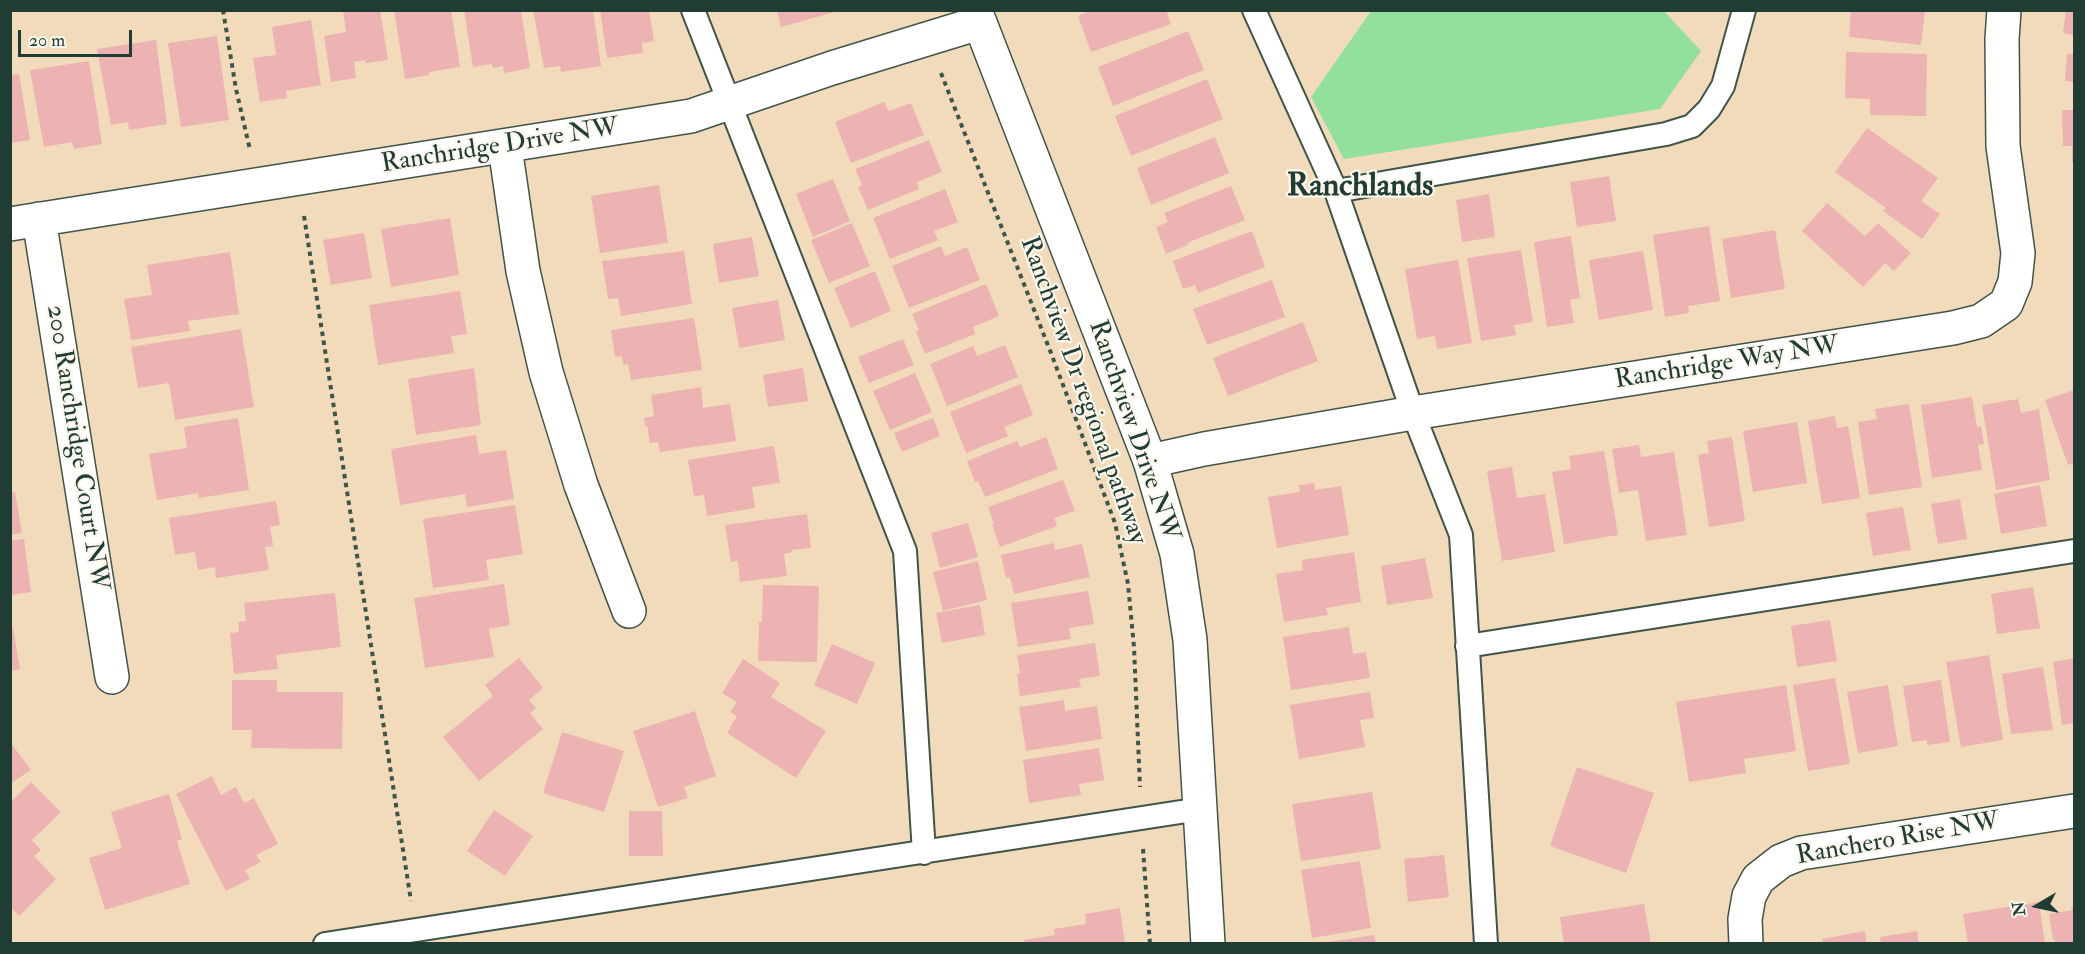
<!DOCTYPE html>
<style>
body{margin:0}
#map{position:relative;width:2085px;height:954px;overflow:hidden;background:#f2dbbb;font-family:"IM FELL Double Pica",serif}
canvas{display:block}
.frame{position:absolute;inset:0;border:12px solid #1f3d34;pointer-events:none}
.north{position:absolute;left:2007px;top:876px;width:60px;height:60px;-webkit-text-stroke:4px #fbf7ec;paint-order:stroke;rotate:261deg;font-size:16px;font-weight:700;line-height:24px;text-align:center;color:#1f3d34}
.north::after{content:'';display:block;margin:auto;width:21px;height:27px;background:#1f3d34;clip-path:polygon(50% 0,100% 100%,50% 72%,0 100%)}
.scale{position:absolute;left:18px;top:30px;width:114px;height:27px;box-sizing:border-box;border:3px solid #1f3d34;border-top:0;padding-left:8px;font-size:18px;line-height:21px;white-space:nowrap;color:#1f3d34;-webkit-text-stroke:4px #fbf7ec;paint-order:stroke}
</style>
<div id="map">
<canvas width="2085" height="954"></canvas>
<div class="frame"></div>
<div class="north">N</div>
<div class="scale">20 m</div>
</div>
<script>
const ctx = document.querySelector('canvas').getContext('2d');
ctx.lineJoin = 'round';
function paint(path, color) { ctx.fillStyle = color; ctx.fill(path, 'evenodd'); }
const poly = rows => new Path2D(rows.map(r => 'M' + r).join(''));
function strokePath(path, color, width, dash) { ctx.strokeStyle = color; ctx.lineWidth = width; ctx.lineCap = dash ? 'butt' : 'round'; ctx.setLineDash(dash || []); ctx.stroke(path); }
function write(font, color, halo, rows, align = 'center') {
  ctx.font = font + ' "IM FELL Double Pica",serif'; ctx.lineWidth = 4.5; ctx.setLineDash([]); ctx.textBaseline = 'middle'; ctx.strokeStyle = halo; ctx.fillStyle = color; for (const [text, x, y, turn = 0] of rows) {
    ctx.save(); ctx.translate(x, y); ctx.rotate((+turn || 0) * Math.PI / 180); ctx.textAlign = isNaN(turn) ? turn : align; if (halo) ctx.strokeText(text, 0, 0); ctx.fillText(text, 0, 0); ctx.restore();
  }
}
const green = poly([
 [1371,11,1664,11,1701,51,1660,109,1344,159,1311,97]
]);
const building = poly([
 [343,10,380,10,388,60,366,63,365,60,354,62,356,78,331,82,324,36,346,32],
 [394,10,451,10,460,67,429,72,429,75,405,79],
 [464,10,521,10,530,68,504,73,503,66,493,68,492,64,473,67],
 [533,10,593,10,601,66,561,72,560,66,544,68],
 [600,10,649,10,654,41,642,43,643,53,607,58],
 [777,10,838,10,838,11,781,27],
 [1093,10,1166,10,1171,24,1091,52,1078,16],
 [1851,10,1925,10,1921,45,1849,37],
 [2066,10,2074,10,2074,35,2063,33],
 [311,20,321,85,286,91,287,98,260,102,253,58,276,55,272,27],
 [1188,31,1204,70,1113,106,1098,67],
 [217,36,229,120,181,127,168,43],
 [156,40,167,124,129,130,128,122,111,125,97,49],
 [1846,52,1927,54,1926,116,1870,115,1870,99,1845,98],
 [2067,54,2074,54,2074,82,2065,81],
 [89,61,102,144,74,149,72,142,44,147,30,70],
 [19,74,30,140,10,143,10,75],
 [1207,79,1223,119,1131,156,1115,116],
 [884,102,889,111,911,103,924,135,851,163,835,122],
 [2062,110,2074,110,2074,162,2072,162,2072,146,2063,146],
 [1867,128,1938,178,1921,201,1940,214,1922,239,1883,211,1886,208,1835,172],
 [1215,137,1229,173,1151,205,1137,168],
 [929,140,942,172,917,182,919,189,868,210,858,187,862,185,855,169],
 [1609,176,1616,221,1577,227,1570,182],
 [833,179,850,221,813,237,796,194],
 [659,185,668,243,600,253,591,196],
 [1231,186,1245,220,1187,243,1188,245,1166,254,1156,227,1168,222,1164,213],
 [945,189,958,222,934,231,938,240,890,259,873,218],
 [1489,194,1495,237,1462,242,1456,200],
 [1827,203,1865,236,1878,223,1911,253,1894,271,1885,263,1863,287,1802,231],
 [450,218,459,275,391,287,381,229],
 [852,223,870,266,829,283,811,240],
 [1709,226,1720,301,1688,306,1689,313,1665,317,1653,235],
 [1775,230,1785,289,1731,298,1722,239],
 [1252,231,1265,267,1198,293,1195,285,1183,289,1173,261],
 [364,233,372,278,331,285,323,240],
 [1571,236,1580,298,1570,300,1574,323,1547,327,1534,242],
 [752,237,759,276,719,283,713,244],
 [941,246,945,256,967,247,980,280,909,308,892,266],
 [1521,250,1533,322,1514,325,1516,335,1481,341,1467,258],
 [684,251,692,304,621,316,618,298,608,299,602,261],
 [1643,251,1653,310,1599,320,1589,260],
 [230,252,239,314,188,321,190,331,131,340,124,299,152,295,147,265],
 [1458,260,1472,343,1437,349,1435,336,1417,339,1405,269],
 [875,271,891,311,851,328,834,288],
 [1272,280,1285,317,1207,345,1193,309],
 [986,284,999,316,973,327,975,334,925,354,916,332,919,330,912,314],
 [460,291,467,334,451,336,454,353,378,365,369,305],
 [778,300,785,340,739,348,732,308],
 [694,318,702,370,631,380,628,364,623,365,622,356,615,357,611,330],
 [1303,322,1318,361,1228,396,1213,358],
 [241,329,254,407,175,420,169,383,138,388,131,347],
 [903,339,914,365,869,383,858,357],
 [1005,345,1018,377,947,406,930,364,973,346,977,356],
 [474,368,481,425,416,435,408,379],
 [803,368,808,401,768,407,763,375],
 [915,373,932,412,890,430,873,391],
 [1021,384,1033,415,1004,427,1008,436,966,453,950,412],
 [701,387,703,408,730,404,736,441,660,452,658,442,650,443,647,425,645,426,644,418,654,416,651,395],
 [2074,390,2074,463,2068,465,2045,400],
 [1972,397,1977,427,1981,426,1984,444,1978,445,1982,470,1932,478,1921,405],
 [2018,399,2021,413,2039,409,2050,480,1996,490,1982,405],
 [1909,404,1922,487,1869,495,1858,422,1877,419,1875,409],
 [1835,416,1837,428,1848,426,1860,498,1822,504,1808,421],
 [238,418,249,490,199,498,198,493,157,500,149,454,187,448,184,427],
 [933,418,940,436,902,452,894,433],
 [1797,422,1807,483,1753,492,1743,431],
 [476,435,479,454,506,450,514,499,467,507,465,494,400,505,391,449],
 [1046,437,1058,469,985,497,978,481,975,482,967,461,1017,441,1020,447],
 [1732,437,1745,521,1709,527,1698,455,1709,453,1707,441],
 [1639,445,1641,457,1674,452,1687,535,1646,541,1638,490,1619,493,1612,449],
 [774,446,780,483,752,487,755,508,707,516,704,495,694,496,688,460],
 [1604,451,1618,535,1564,544,1552,472,1571,469,1569,456],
 [1512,467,1517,498,1545,494,1555,552,1502,561,1487,471],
 [1063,480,1075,511,1054,518,1057,526,1000,547,992,525,994,524,988,507],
 [1314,483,1315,490,1341,486,1349,535,1277,548,1268,497,1300,492,1299,485],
 [2040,485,2047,526,2001,534,1994,494],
 [15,492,22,533,10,535,10,493],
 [1960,499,1967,539,1938,544,1931,504],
 [276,501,280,525,270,527,273,546,265,547,269,570,216,578,215,567,198,570,195,552,175,555,169,518],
 [515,505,523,554,486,560,489,580,433,588,423,519],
 [1903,507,1911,550,1873,556,1866,513],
 [807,514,811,548,792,550,792,552,784,554,787,576,740,582,738,561,731,562,725,525],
 [968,523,978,557,940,568,931,533],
 [24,539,31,592,10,595,10,541],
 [1054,543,1055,550,1082,544,1090,577,1014,594,1010,577,1006,578,1001,555],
 [1354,552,1361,602,1326,608,1328,615,1284,622,1276,574,1303,570,1302,560],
 [1425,558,1433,598,1387,605,1381,566],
 [978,561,987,600,943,611,933,572],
 [504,584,510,625,489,629,494,657,425,668,414,598],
 [763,585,819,586,817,662,758,661,759,622,762,622],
 [2033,587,2040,628,1997,634,1991,594],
 [1088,591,1094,624,1069,628,1071,639,1018,647,1011,603],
 [335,593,341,647,276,655,278,669,234,674,230,633,239,632,238,622,246,621,244,603],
 [980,605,985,635,942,643,936,613],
 [1830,620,1837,661,1797,667,1791,626],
 [1349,627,1353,654,1366,652,1370,678,1291,690,1283,637],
 [10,628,13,628,20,669,10,671],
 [1095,643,1100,676,1079,679,1081,687,1020,696,1017,674,1020,673,1017,655],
 [832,644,875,663,857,704,814,685],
 [1989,655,2003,740,1961,747,1946,662],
 [519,658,543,688,529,700,536,708,530,713,543,729,479,781,443,737,493,696,485,685],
 [2074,658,2074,723,2062,725,2053,662],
 [743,659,780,683,771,697,826,731,796,778,727,733,737,716,730,712,737,702,722,693],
 [2043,667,2053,730,2011,734,2002,674],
 [1835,678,1850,764,1808,771,1793,685],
 [232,680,277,680,277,692,343,692,342,749,251,748,252,730,232,730],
 [1941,680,1950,742,1927,745,1927,740,1912,742,1903,686],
 [1786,685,1796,751,1744,759,1746,773,1689,782,1676,702],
 [1888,685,1898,746,1858,753,1847,692],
 [1370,692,1374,718,1360,720,1365,747,1299,759,1290,705],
 [1064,700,1065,711,1097,706,1102,739,1026,751,1019,707],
 [695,711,716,776,684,787,688,798,658,807,633,731],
 [562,732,624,751,604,812,543,793],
 [10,742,31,770,10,784],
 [1099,748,1104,780,1079,784,1081,795,1029,803,1023,760],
 [1577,767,1654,793,1626,873,1550,846],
 [212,776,221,795,236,787,244,803,254,798,278,844,256,855,261,862,245,870,250,879,226,891,176,794],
 [31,782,61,812,32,840,41,850,34,856,56,879,19,916,10,907,10,803],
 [1372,792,1381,849,1301,861,1292,804],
 [169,794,182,839,177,841,190,884,105,910,89,858,122,848,111,812],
 [494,810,533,836,505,876,467,851],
 [629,811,662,811,663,856,629,856],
 [1444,855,1449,897,1408,902,1404,859],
 [1360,861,1371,928,1312,938,1301,870],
 [2039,902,2045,944,1968,944,1963,914],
 [1644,904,1651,944,1564,944,1560,917],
 [2074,906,2074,944,2056,944,2055,940,2053,940,2049,914,2072,910,2071,907],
 [1120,908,1125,944,1024,944,1024,940,1055,935,1054,929,1086,924,1085,914],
 [1865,931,1867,944,1823,944,1822,939],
 [1917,931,1919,944,1881,944,1880,937],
 [1374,935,1376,944,1328,944,1328,942]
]);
const path = poly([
 [223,10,236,89,250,150],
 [941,73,1051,353,1115,523,1128,584,1134,647,1140,787],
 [304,216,411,901],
 [1143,849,1150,944]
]);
const service = poly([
 [693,10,905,551,924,853],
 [1254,10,1336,191,1413,413,1461,535,1486,944],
 [1336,191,1666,134,1692,126,1709,109,1723,86,1744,10],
 [1467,646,2074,551],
 [325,944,1200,809]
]);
const minor = poly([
 [505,147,523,271,546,372,581,485,629,611],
 [39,219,112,677],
 [10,224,691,116,832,68,979,23],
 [1150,461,1204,449,1413,413,1953,328,1981,321,2006,304,2015,282,2018,253,2003,146,2002,39,2004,10],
 [1746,944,1745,919,1749,896,1758,879,1781,861,1801,853,2074,811]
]);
const tertiary = poly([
 [975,10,1150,461,1177,554,1190,640,1208,944]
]);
const streetNames = [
 ["Ranchridge Drive NW",500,147,-9],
 ["Ranchridge Way NW",1727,364,-9],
 ["Ranchview Dr regional pathway",1082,391,70],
 ["Ranchview Drive NW",1133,431,71],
 ["200 Ranchridge Court NW",76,448,81],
 ["Ranchero Rise NW",1898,840,-10]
];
const districtNames = [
 ["Ranchlands",1360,188]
];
paint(green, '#93e09c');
paint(building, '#ecb3b2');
strokePath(service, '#3f5548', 26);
strokePath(minor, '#3f5548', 36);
strokePath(tertiary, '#3f5548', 36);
strokePath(path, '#3f5548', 4, [4.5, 4.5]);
strokePath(service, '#fff', 22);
strokePath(minor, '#fff', 33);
strokePath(tertiary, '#fff', 33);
write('26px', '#1f3d34', '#fbf7ec', streetNames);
write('bold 32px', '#1f3d34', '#fbf7ec', districtNames);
</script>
